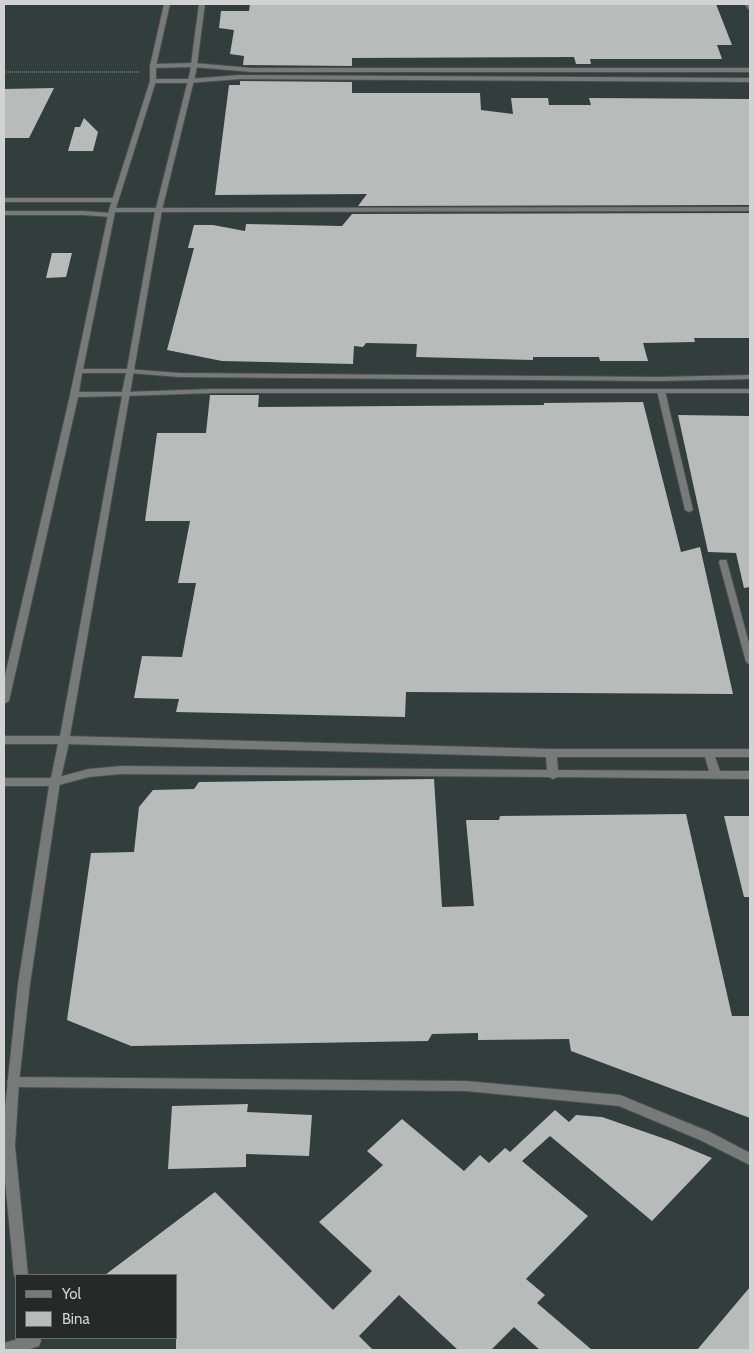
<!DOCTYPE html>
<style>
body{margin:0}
#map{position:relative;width:754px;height:1354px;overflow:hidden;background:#2f3332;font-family:Cabin,sans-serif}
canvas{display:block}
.frame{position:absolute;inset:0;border:5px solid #d1d3d2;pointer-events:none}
.legend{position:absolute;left:15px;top:1274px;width:162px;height:65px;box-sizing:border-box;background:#252928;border:1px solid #6a6d6c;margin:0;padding:6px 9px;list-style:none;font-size:15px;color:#d1d3d2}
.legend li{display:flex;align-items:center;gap:10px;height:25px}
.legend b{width:25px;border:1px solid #6a6d6c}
</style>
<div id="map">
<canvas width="754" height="1354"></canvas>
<div class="frame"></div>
<ul class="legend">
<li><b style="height:6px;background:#767b79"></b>Yol</li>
<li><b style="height:14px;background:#b7bcbb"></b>Bina</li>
</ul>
</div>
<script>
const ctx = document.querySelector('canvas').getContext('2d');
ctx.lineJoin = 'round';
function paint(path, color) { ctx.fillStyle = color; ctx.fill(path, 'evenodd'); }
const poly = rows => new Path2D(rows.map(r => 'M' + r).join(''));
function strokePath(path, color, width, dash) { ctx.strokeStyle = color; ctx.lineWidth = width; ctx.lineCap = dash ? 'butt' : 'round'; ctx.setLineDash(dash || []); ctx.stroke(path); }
const built = poly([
 [4,4,750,4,750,1350,4,1350],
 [16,1275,176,1275,176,1338,16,1338]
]);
const building = poly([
 [250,4,716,4,732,45,717,45,722,59,590,59,591,64,576,64,574,57,352,58,352,66,243,65,244,56,230,54,234,30,219,28,221,11,249,11],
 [240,81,352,82,352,93,480,93,481,110,513,114,511,98,548,98,549,105,591,105,589,98,750,99,750,205,358,206,367,194,215,195,229,85,240,85],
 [54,88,29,138,4,138,4,89],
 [84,118,98,132,93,151,68,151,75,127,80,127],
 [750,213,750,338,694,338,695,342,643,343,648,361,600,361,599,357,533,357,533,360,416,357,417,344,366,343,363,347,354,346,353,364,222,361,167,350,194,248,188,248,194,225,213,225,245,231,246,224,342,226,352,214],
 [52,253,72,253,66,277,46,278],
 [210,395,259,395,258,407,544,405,544,403,643,402,681,552,700,547,733,694,406,692,405,717,176,712,179,699,134,698,142,656,182,657,196,583,178,583,190,521,145,521,157,433,206,433],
 [678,415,750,416,750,587,744,588,736,553,708,552],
 [434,779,442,907,474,906,466,820,499,820,500,816,686,814,732,1016,750,1016,750,1118,571,1051,569,1039,478,1040,478,1033,432,1034,428,1041,131,1046,67,1020,91,853,134,852,139,807,153,790,194,789,199,782],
 [724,816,750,816,750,897,744,897],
 [248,1104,247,1112,312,1115,309,1156,246,1154,246,1167,168,1169,172,1106],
 [555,1110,569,1122,576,1115,602,1117,671,1141,712,1158,652,1221,550,1136,522,1161,588,1216,526,1279,545,1295,537,1303,592,1350,540,1350,514,1327,491,1350,458,1350,399,1295,359,1336,373,1350,176,1350,176,1275,105,1275,215,1192,333,1310,372,1271,319,1222,383,1165,367,1151,402,1119,464,1171,480,1155,489,1163,505,1148,510,1152],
 [750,1287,750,1350,697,1350]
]);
const path = poly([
 [4,72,140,72]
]);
const service = poly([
 [4,198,115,198,118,200,115,202,4,202,4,198],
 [4,211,83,211,111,213,114,215,111,217,83,215,4,215,4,211],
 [661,389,665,391,693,510,689,512,685,510,657,391,661,389],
 [720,560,726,560,727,562,750,647,750,665,746,662,719,562,720,560]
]);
const minor = poly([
 [745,4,750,4,750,10,748,9,745,4],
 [193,63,252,68,750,68,750,72,252,72,193,67,153,68,150,66,153,64,193,63],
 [240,75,750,78,750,82,240,79,189,83,153,83,150,81,153,79,189,79,240,75],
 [750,207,750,211,159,212,156,210,159,208,750,207],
 [127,369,179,373,659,377,750,375,750,379,659,381,179,377,130,373,127,373,127,369],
 [212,389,750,389,750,393,212,393,125,396,121,394,125,392,212,389],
 [64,736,551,749,750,749,750,757,715,757,720,771,750,771,750,779,557,777,553,779,549,777,121,774,89,777,55,786,51,785,50,782,51,779,89,769,121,766,547,770,546,757,64,744,59,740,64,736],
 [557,757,705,757,709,771,558,770,557,757],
 [13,1077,466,1081,620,1095,710,1132,750,1153,750,1165,700,1140,619,1106,466,1091,13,1087,9,1086,7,1082,9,1078,13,1077]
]);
const tertiary = poly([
 [164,4,170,4,156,66,156,81,116,208,156,208,190,72,199,4,205,4,196,72,162,210,68,747,60,782,30,984,19,1082,15,1146,28,1275,16,1275,16,1280,14,1275,4,1170,4,1117,18,984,49,786,4,786,4,778,51,778,58,744,4,744,4,736,60,736,122,396,78,397,9,701,4,704,4,680,70,395,109,210,150,81,150,66,164,4],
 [115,212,155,212,127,369,83,369,115,212],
 [82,373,126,373,122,392,79,392,82,373],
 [21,1338,40,1338,41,1341,39,1346,27,1350,4,1350,4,1343,21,1338]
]);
paint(built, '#323e3b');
paint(building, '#b7bcbb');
strokePath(service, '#4b4e4d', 2);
strokePath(minor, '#4b4e4d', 2);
strokePath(tertiary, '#4b4e4d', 2);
strokePath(path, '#686b6a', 2, [1, 1]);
paint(service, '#767b79');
paint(minor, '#767b79');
paint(tertiary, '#767b79');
</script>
